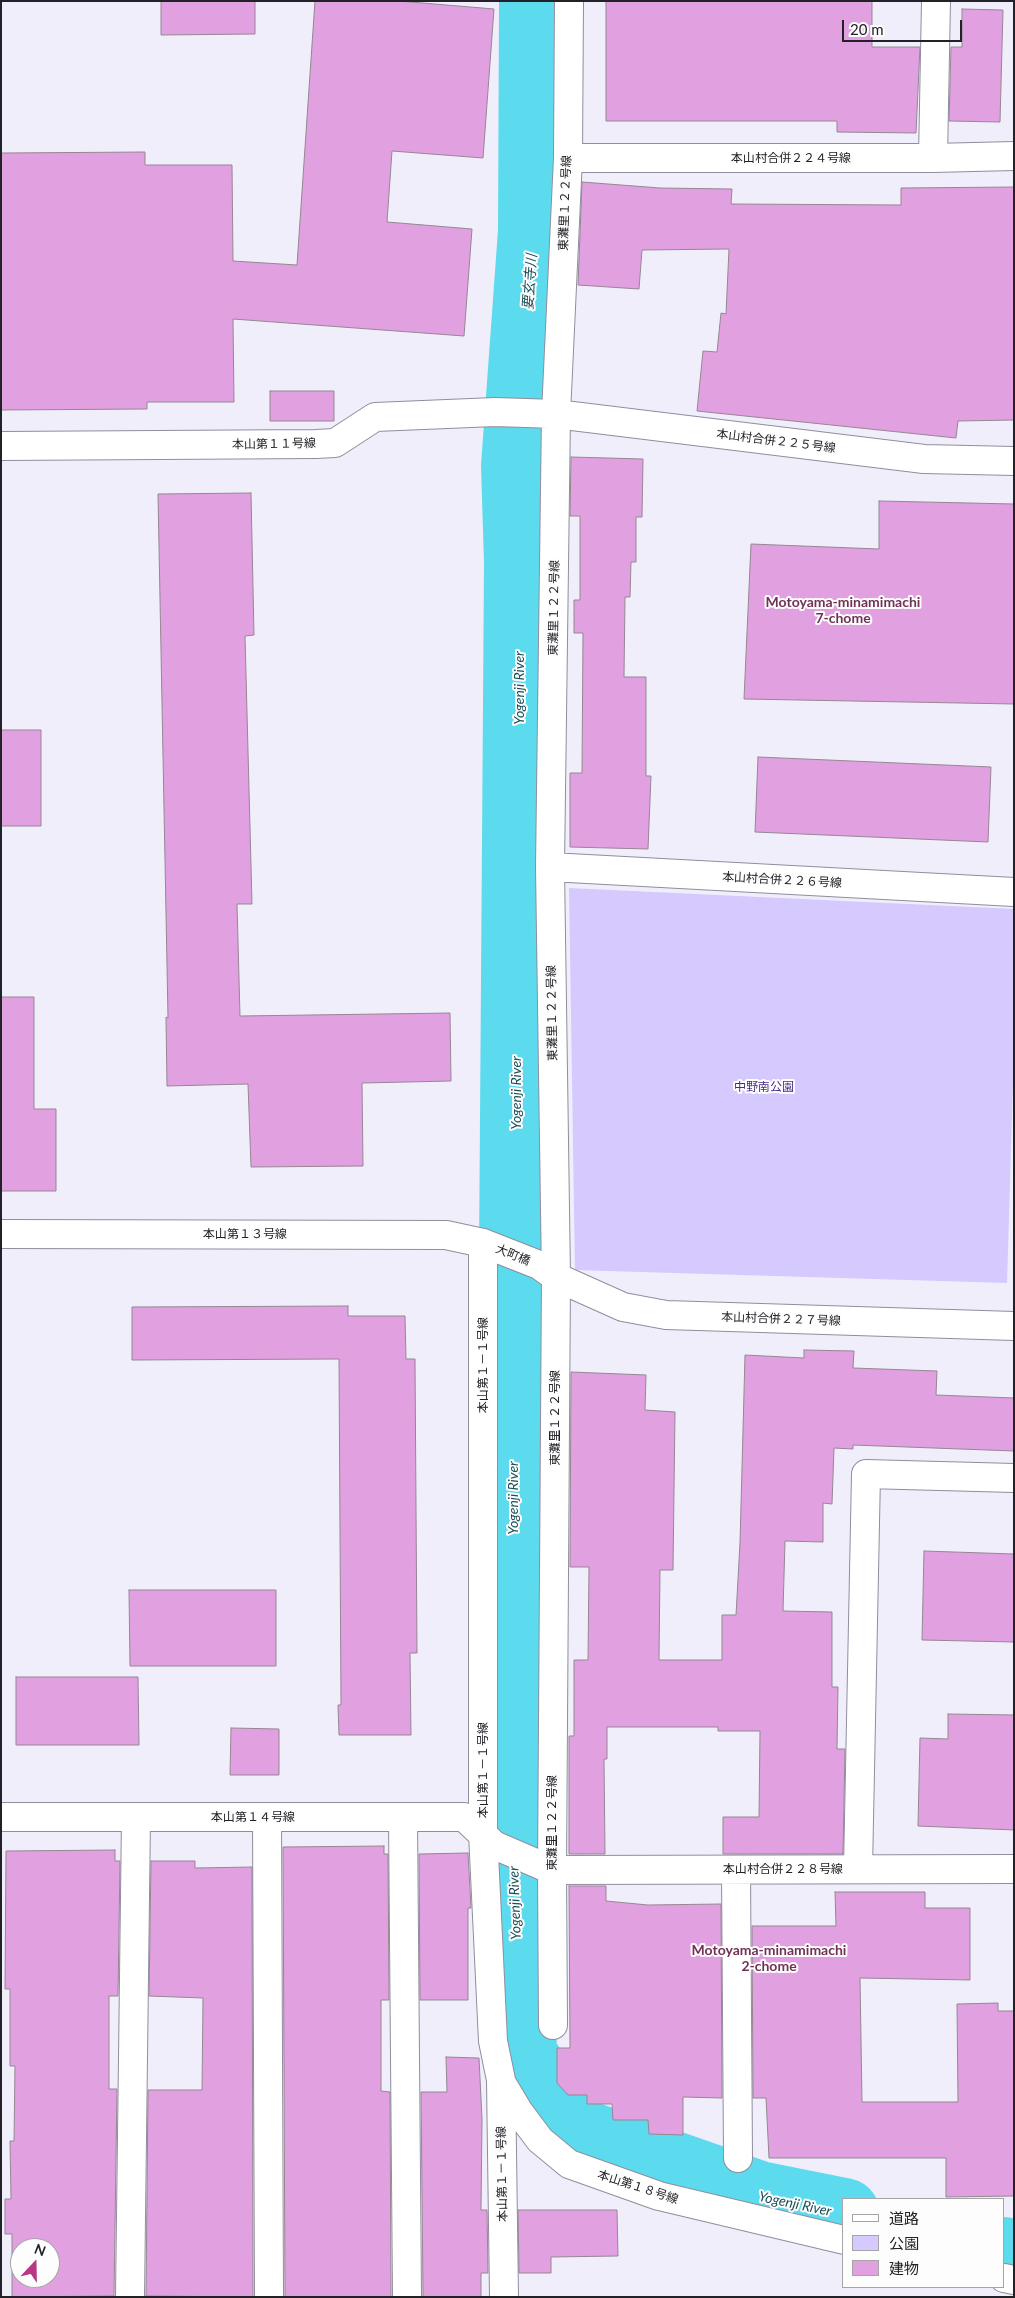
<!DOCTYPE html>
<meta charset="utf-8">
<style>
body{margin:0}
#map{position:relative;width:1015px;height:2298px;overflow:hidden;background:#f1eefc;font-family:Lato,"Noto Sans JP",sans-serif}
canvas{display:block}
.frame{position:absolute;inset:0;border:2px solid #222127;pointer-events:none}
.legend{position:absolute;left:842px;top:2198px;width:162px;height:90px;box-sizing:border-box;background:#fdfdfd;border:1px solid #a5a5a7;margin:0;padding:6px 9px;list-style:none;font-size:15px;color:#222127}
.legend li{display:flex;align-items:center;gap:10px;height:25px}
.legend b{width:25px;border:1px solid #a5a5a7}
.north{position:absolute;left:10px;top:2238px;width:50px;height:50px;box-sizing:border-box;background:#fdfdfd;border:1px solid #a5a5a7;border-radius:50%;rotate:21deg;font-size:14px;font-weight:700;line-height:20px;text-align:center;color:#222127}
.north::after{content:'';display:block;margin:auto;width:18px;height:22px;background:#b73986;clip-path:polygon(50% 0,100% 100%,50% 72%,0 100%)}
.scale{position:absolute;left:842px;top:20px;width:120px;height:22px;box-sizing:border-box;border:2px solid #222127;border-top:0;padding-left:6px;font-size:15px;line-height:18px;white-space:nowrap;color:#222127;-webkit-text-stroke:4px #fdfdfd;paint-order:stroke}
</style>
<div id="map">
<canvas width="1015" height="2298"></canvas>
<div class="frame"></div>
<ul class="legend">
<li><b style="height:6px;background:#fff"></b>道路</li>
<li><b style="height:14px;background:#d5c9fe"></b>公園</li>
<li><b style="height:14px;background:#e1a0df"></b>建物</li>
</ul>
<div class="north">N</div>
<div class="scale">20 m</div>
</div>
<script>
const ctx = document.querySelector('canvas').getContext('2d');
ctx.lineJoin = 'round';
function paint(path, color) { ctx.fillStyle = color; ctx.fill(path, 'evenodd'); }
const poly = rows => new Path2D(rows.map(r => 'M' + r).join(''));
function strokePath(path, color, width, dash) { ctx.strokeStyle = color; ctx.lineWidth = width; ctx.lineCap = dash ? 'butt' : 'round'; ctx.setLineDash(dash || []); ctx.stroke(path); }
function write(font, color, halo, rows, align = 'center') {
  ctx.font = font + ' Lato,"Noto Sans JP",sans-serif'; ctx.lineWidth = 4; ctx.setLineDash([]); ctx.textBaseline = 'middle'; ctx.strokeStyle = halo; ctx.fillStyle = color; for (const [text, x, y, turn = 0] of rows) {
    ctx.save(); ctx.translate(x, y); ctx.rotate((+turn || 0) * Math.PI / 180); ctx.textAlign = isNaN(turn) ? turn : align; if (halo) ctx.strokeText(text, 0, 0); ctx.fillText(text, 0, 0); ctx.restore();
  }
}
const green = poly([
 [569,888,1014,909,1014,1048,1007,1283,575,1270]
]);
const river = poly([
 [535,1,534,231,517,466,520,563,511,1808,517,1912,521,2054,567,2130,759,2197,844,2214],
 [1004,2253,1014,2257]
]);
const building = poly([
 [161,1,255,1,255,34,161,35,161,1],
 [315,1,399,1,494,9,483,158,392,151,387,222,472,229,464,336,233,319,234,402,147,402,147,409,1,410,1,153,145,152,145,165,232,165,233,261,297,265,315,1],
 [606,1,872,1,872,47,920,47,916,133,837,132,837,121,606,121,606,1],
 [962,9,1003,10,1000,122,949,121,951,47,962,47,962,9],
 [582,182,660,188,732,189,731,204,901,205,901,188,1014,187,1014,420,958,421,956,438,697,411,703,351,717,352,721,313,726,314,729,249,642,250,639,289,578,285,582,182],
 [270,391,334,391,334,421,270,421,270,391],
 [571,457,643,459,642,517,636,517,636,562,631,562,630,597,625,597,624,677,646,677,646,776,651,776,648,849,570,847,570,773,582,773,583,633,574,633,574,600,580,600,580,516,570,516,571,457],
 [251,493,254,635,245,636,252,904,237,904,240,1016,450,1013,451,1081,362,1083,363,1166,251,1167,248,1084,167,1086,166,1017,168,1018,158,494,251,493],
 [879,501,1014,504,1014,704,744,699,751,544,879,549,879,501],
 [1,730,41,730,41,826,1,826,1,730],
 [758,757,991,767,988,842,755,832,758,757],
 [1,997,34,997,34,1109,56,1109,56,1191,1,1191,1,997],
 [348,1306,348,1316,405,1316,406,1359,415,1359,417,1653,410,1653,411,1735,339,1735,338,1705,341,1705,339,1359,132,1360,132,1307,348,1306],
 [804,1350,854,1351,853,1368,937,1371,936,1395,1014,1398,1014,1451,853,1445,853,1449,834,1448,832,1504,823,1503,823,1542,785,1541,783,1611,832,1612,832,1687,838,1687,837,1749,845,1749,843,1854,723,1854,723,1817,759,1817,760,1731,718,1731,718,1727,607,1727,607,1759,604,1759,605,1854,569,1854,569,1736,574,1736,574,1660,588,1660,589,1567,570,1567,571,1372,646,1375,645,1410,675,1412,673,1570,660,1570,659,1660,722,1660,722,1615,736,1615,740,1543,745,1355,804,1358,804,1350],
 [924,1551,1014,1554,1014,1642,922,1640,924,1551],
 [129,1590,276,1590,276,1666,130,1666,129,1590],
 [16,1677,138,1677,139,1745,16,1745,16,1677],
 [948,1714,1014,1715,1014,1830,918,1826,920,1738,948,1739,948,1714],
 [231,1728,279,1729,279,1775,230,1775,231,1728],
 [384,1846,384,1854,388,1854,389,2000,381,2000,381,2091,390,2092,391,2297,285,2297,283,1847,384,1846],
 [115,1850,115,1861,120,1861,118,1996,109,1996,109,2089,117,2089,114,2296,12,2297,12,2234,5,2234,5,2199,11,2199,10,2141,14,2141,15,2066,10,2066,10,1989,5,1989,6,1851,115,1850],
 [20,2248,50,2248,50,2278,20,2278,20,2248],
 [468,1853,471,1908,468,1908,468,2000,420,2000,419,1854,468,1853],
 [151,1861,195,1861,195,1868,252,1867,253,2297,146,2296,148,2090,202,2090,203,1998,149,1996,151,1861],
 [569,1886,606,1886,606,1901,648,1905,721,1904,722,2098,683,2097,683,2135,649,2134,648,2120,613,2120,612,2104,587,2104,587,2095,568,2095,557,2083,557,2048,570,2048,569,1886],
 [835,1892,925,1892,925,1908,970,1908,970,1980,860,1978,862,2102,958,2102,957,2004,998,2003,998,2011,1014,2011,1014,2196,946,2197,946,2158,769,2158,766,2098,753,2098,752,1926,836,1926,835,1892],
 [446,2057,479,2058,482,2119,481,2210,487,2210,488,2273,481,2273,481,2297,423,2297,421,2092,447,2092,446,2057],
 [518,2210,617,2210,618,2256,551,2257,551,2273,519,2273,518,2210]
]);
const minor = poly([
 [568,158,933,158,1014,156],
 [933,158,936,1],
 [1,446,316,444,335,443,375,417,495,412,556,414,924,459,1014,461],
 [550,867,1014,892],
 [1,1234,446,1235,483,1243,539,1265,556,1277,623,1307,666,1315,1014,1326],
 [483,1243,483,1833,493,2041,501,2080,504,2297],
 [1,1817,464,1817,494,1845,552,1870,1014,1869],
 [267,1817,269,2297],
 [403,1817,407,2297],
 [858,1869,866,1474,1014,1478],
 [736,1870,738,2158],
 [553,2025,552,1870,556,1277,550,867,556,414,568,158,569,1],
 [501,2082,519,2112,540,2140,569,2164,659,2196,844,2240],
 [1004,2278,1014,2280],
 [130,2297,136,1817]
]);
const streetNames = [
 ["本山村合併２２４号線",791,158],
 ["東灘里１２２号線",565,203,-88],
 ["本山村合併２２５号線",776,441,7],
 ["本山第１１号線",274,444,-1],
 ["東灘里１２２号線",554,608,-89],
 ["本山村合併２２６号線",782,880,3],
 ["東灘里１２２号線",552,1013,-91],
 ["本山第１３号線",245,1234],
 ["大町橋",513,1255,22],
 ["本山村合併２２７号線",781,1319,2],
 ["本山第１－１号線",483,1365,-90],
 ["東灘里１２２号線",555,1418,-90],
 ["本山第１－１号線",483,1770,-90],
 ["本山第１４号線",253,1817],
 ["東灘里１２２号線",552,1823,-90],
 ["本山村合併２２８号線",783,1869],
 ["本山第１－１号線",502,2174,-91],
 ["本山第１８号線",638,2187,18]
];
const parkNames = [
 ["中野南公園",764,1087]
];
const waterNames = [
 ["要玄寺川",530,282,-86],
 ["Yogenji River",519,688,-90],
 ["Yogenji River",516,1093,-90],
 ["Yogenji River",513,1498,-90],
 ["Yogenji River",515,1903,-92],
 ["Yogenji River",795,2204,12]
];
const neighbourhoodNames = [
 ["Motoyama-minamimachi",843,602],
 ["7-chome",843,618],
 ["Motoyama-minamimachi",769,1950],
 ["2-chome",769,1966]
];
paint(green, '#d5c9fe');
strokePath(river, '#5ddbee', 72);
paint(building, '#e1a0df');
strokePath(building, '#948793', 1);
strokePath(minor, '#908d9d', 30);
strokePath(minor, '#fff', 28);
write('12px', '#222127', '#fdfdfd', streetNames);
write('12px', '#4c2b85', '#fdfdfd', parkNames);
write('italic 14px', '#194f57', '#fdfdfd', waterNames);
write('bold 14px', '#713256', '#fdfdfd', neighbourhoodNames);
</script>
